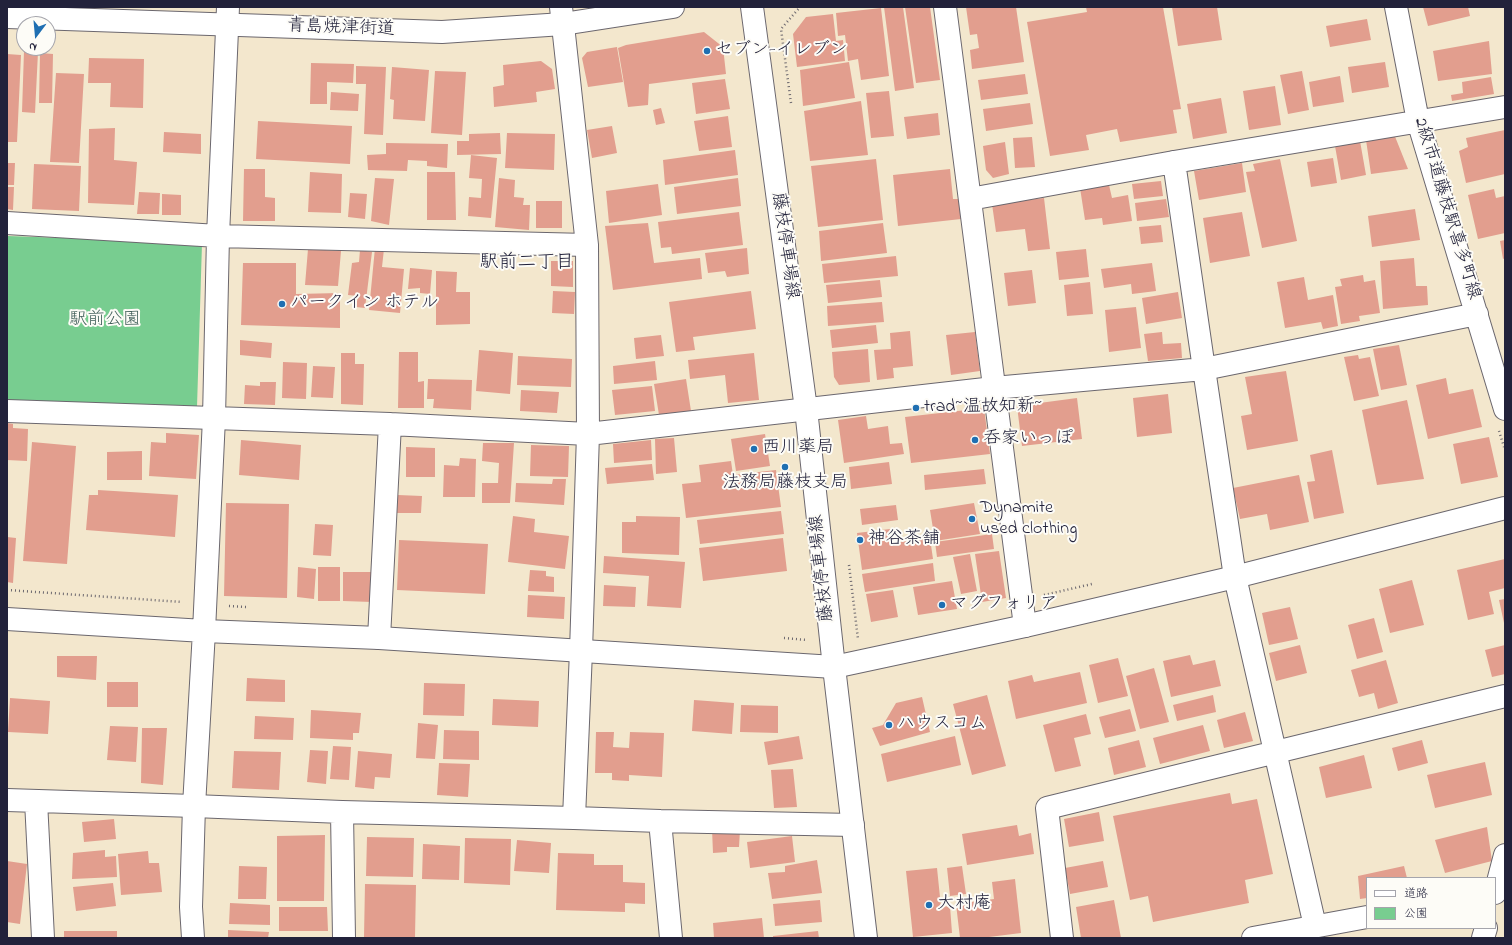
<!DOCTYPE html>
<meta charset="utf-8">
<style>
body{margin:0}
#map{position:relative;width:1512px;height:945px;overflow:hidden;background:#f3e7cd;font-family:"Indie Flower","Klee One",sans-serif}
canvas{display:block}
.frame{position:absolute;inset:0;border:8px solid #22223b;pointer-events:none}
.legend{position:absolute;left:1366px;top:877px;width:130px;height:52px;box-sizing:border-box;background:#fdfcf7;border:1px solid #a5a5ac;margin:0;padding:5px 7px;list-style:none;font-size:12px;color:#22223b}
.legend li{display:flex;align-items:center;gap:8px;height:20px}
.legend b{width:20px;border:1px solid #a5a5ac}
.north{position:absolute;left:16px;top:16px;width:40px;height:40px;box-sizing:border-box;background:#fdfcf7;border:1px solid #a5a5ac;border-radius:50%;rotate:196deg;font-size:11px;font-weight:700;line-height:16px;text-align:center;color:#22223b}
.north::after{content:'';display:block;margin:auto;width:14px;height:18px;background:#1f6fb2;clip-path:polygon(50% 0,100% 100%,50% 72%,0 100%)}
</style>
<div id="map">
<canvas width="1512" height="945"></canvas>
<div class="frame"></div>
<ul class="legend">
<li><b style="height:5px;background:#fff"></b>道路</li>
<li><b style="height:11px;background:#78cd90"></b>公園</li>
</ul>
<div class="north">N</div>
</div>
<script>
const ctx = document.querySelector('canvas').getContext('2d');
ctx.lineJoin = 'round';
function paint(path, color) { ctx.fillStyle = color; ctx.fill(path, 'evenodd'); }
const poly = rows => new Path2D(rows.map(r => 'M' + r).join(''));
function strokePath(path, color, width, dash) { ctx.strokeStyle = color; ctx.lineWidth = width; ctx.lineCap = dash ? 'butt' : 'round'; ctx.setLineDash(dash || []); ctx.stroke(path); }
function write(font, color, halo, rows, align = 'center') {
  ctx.font = font + ' "Indie Flower","Klee One",sans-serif'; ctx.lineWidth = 4; ctx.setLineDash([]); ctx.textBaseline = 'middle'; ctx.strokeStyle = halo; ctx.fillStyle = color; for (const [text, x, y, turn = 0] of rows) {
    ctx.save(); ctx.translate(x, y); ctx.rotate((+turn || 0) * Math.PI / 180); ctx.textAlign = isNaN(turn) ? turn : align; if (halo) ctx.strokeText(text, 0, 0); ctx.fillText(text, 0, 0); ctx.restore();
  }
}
const green = poly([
 [8,236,202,243,197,407,7,400]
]);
const building = poly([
 [884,7,903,7,914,88,895,91],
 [905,7,930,7,940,80,916,83],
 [966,7,1016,7,1024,62,972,69,970,50,979,48,977,34,970,35],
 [1086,7,1163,7,1181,109,1173,110,1177,133,1120,142,1117,129,1086,135,1089,150,1050,156,1027,22,1087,12],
 [1172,7,1217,7,1222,40,1178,46],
 [1423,7,1468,7,1470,16,1428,26],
 [881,8,889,76,861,80,858,59,848,61,845,35,838,36,836,13],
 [833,14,836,41,843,40,845,61,797,67,793,34,806,17],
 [1367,19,1371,40,1330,47,1326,26],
 [704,32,723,47,726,74,649,84,648,105,628,107,618,48,626,45],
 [1489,41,1492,74,1438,81,1433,51],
 [617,47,623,82,588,87,582,58,587,52],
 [24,51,38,52,35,113,22,112],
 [40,53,53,54,52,103,39,103],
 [7,54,21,55,17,142,7,142],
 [89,58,144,59,143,108,110,107,111,83,88,83],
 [541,61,552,69,555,89,536,92,537,102,494,107,493,87,504,85,503,65],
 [849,62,855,98,803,106,800,70],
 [1385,62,1389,87,1352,93,1348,67],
 [311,63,354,64,353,83,327,82,327,104,310,104],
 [356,66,386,67,383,135,364,134,366,84,356,84],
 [392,67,429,70,425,121,393,119,394,100,390,99],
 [435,71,466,72,462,135,431,133],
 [1302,71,1309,110,1288,114,1280,75],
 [56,73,84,74,79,163,50,162],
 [1025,74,1028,94,981,100,978,80],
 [1340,76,1344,102,1313,107,1309,82],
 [1491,77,1494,94,1452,101,1451,95,1463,93,1462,82],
 [725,79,730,109,696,114,692,83],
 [1275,86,1281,125,1249,130,1243,91],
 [889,91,894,136,871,138,866,93],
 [331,92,359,94,358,111,330,110],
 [1221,98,1227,133,1193,139,1187,104],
 [861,101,868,155,810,161,804,111],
 [1030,103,1033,124,986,131,983,109],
 [661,108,665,123,656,125,653,110],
 [938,113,940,135,907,139,904,117],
 [728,116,732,147,699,151,694,121],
 [258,121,352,126,350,164,256,159],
 [612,126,617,153,592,158,587,130],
 [115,128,114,160,137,162,134,205,88,203,89,129],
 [1505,130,1505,174,1466,183,1459,151,1468,147,1466,138],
 [164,132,201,134,201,154,163,152],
 [500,133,501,154,457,155,457,141,469,141,469,134],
 [507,133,555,134,554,170,505,168],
 [1394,134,1408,169,1371,174,1366,140],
 [1032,137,1035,167,1015,168,1013,138],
 [1360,141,1366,175,1341,180,1335,146],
 [1005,142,1009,174,993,178,986,170,983,146],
 [386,143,448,144,447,168,427,166,427,161,408,160,407,171,368,170,367,155,386,154],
 [735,150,738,175,665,185,663,160],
 [471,155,497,158,491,218,468,216,469,197,481,198,482,179,469,178],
 [1333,158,1337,183,1311,187,1307,162],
 [876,159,883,220,818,227,811,166],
 [1280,159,1297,241,1262,248,1246,172,1255,171,1253,164],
 [7,163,15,163,14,185,7,185],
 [1242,163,1246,192,1199,200,1194,171],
 [34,164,81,166,79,211,32,209],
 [244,169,265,169,265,197,275,198,275,221,243,221],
 [950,169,953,199,959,199,961,219,898,226,893,175],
 [310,172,342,174,341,213,308,212],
 [427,172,455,172,456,220,427,220],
 [375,178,394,179,389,225,371,221],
 [499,178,515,180,514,197,524,198,523,205,530,205,529,230,495,227],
 [738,178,741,206,677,214,674,187],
 [1161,181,1163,196,1134,199,1132,184],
 [658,184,662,215,609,223,606,191],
 [1109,185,1112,198,1128,195,1132,221,1103,225,1102,218,1085,220,1080,188],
 [7,187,14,187,13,210,7,209],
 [1494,189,1496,198,1505,196,1505,233,1478,239,1468,195],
 [139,192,160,193,159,214,137,214],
 [350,193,367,194,365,219,348,217],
 [162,194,181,195,181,215,162,215],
 [1044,198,1050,249,1028,251,1025,229,996,232,992,204],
 [1166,199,1169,217,1137,221,1135,203],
 [536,201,562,201,562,228,536,228],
 [1415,209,1420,240,1372,247,1368,216],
 [739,212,743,245,672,254,671,247,661,248,658,222],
 [1242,212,1250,256,1210,263,1203,218],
 [648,223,654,263,700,258,702,279,613,290,605,226],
 [883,223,887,253,821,261,819,231],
 [1161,225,1163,242,1141,244,1139,227],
 [1505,240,1505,258,1503,259,1500,241],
 [375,248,384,249,382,267,404,269,400,313,369,310],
 [747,248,749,274,727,277,725,271,708,273,705,253],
 [308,249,341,251,338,286,305,285],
 [1086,249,1089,277,1059,280,1056,252],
 [360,250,372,252,365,308,356,307,358,296,348,295,352,263,359,262],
 [896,256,898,276,824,283,822,264],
 [1414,258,1416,286,1427,286,1428,305,1383,309,1380,261],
 [551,261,573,261,573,287,551,286],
 [243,263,296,263,296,294,340,293,340,328,241,325],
 [1152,263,1156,291,1132,294,1131,284,1104,288,1101,269],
 [410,268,432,270,430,294,420,293,420,288,408,289],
 [1032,270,1036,303,1008,306,1004,273],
 [436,271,457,272,456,292,470,292,470,324,436,325],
 [1363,275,1364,282,1375,280,1380,313,1359,316,1360,321,1341,324,1335,287,1342,286,1340,279],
 [1304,277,1308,300,1333,295,1338,326,1323,329,1321,322,1285,328,1277,282],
 [880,280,882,297,828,303,826,285],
 [1090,282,1093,314,1067,316,1064,285],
 [553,291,575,292,574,314,552,313],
 [751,291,756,329,693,337,695,350,676,352,669,302],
 [1178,292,1182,318,1146,324,1142,298],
 [882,302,884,322,828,326,827,306],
 [1136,307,1141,348,1109,352,1105,310],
 [876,325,878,343,832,348,830,330],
 [910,331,913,366,893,368,894,378,877,380,874,350,891,349,890,333],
 [975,332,980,371,951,375,946,335],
 [1162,332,1163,344,1181,343,1182,358,1148,361,1144,334],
 [661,335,664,356,636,359,634,338],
 [240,340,272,343,271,358,240,355],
 [1399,345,1407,385,1381,390,1373,349],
 [868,349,870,382,839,385,834,377,832,352],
 [479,350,513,353,510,394,476,391],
 [399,352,418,352,418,382,424,381,424,408,398,408],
 [341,353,355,353,355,364,364,364,363,405,341,404],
 [754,353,759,400,728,403,725,375,690,379,688,360],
 [1358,355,1359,359,1370,357,1379,396,1354,401,1344,357],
 [518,356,572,359,571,387,517,385],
 [655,361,657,380,614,384,613,366],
 [283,362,307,363,306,399,282,398],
 [313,366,335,367,333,398,311,397],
 [1286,371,1298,441,1247,450,1241,416,1252,414,1245,377],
 [1446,378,1449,394,1473,389,1482,427,1428,439,1416,385],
 [428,379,472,380,471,410,433,408,434,399,427,399],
 [686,379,691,411,659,415,654,384],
 [260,382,276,382,275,405,244,404,245,385,260,386],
 [652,386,655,411,615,415,612,390],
 [521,390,559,392,557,413,520,411],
 [1168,394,1172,433,1137,437,1133,398],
 [1077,398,1082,439,1022,446,1017,406],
 [1407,400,1424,479,1377,485,1362,410],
 [984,408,990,454,911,463,905,417],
 [866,416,868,429,888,426,890,444,902,443,904,454,844,463,838,420],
 [7,423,13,424,13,428,28,429,27,461,7,460],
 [166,433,199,435,196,479,149,476,151,442,166,443],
 [765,434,770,466,736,471,731,439],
 [1489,437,1498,477,1461,484,1453,444],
 [674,438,677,472,656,474,655,439],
 [241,440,301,445,299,480,239,475],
 [651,440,652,460,614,463,613,444],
 [32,442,76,446,67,564,23,561],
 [483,443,514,443,510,503,482,503,482,483,498,483,499,463,482,461],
 [531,445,569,446,568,477,530,476],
 [406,447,435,448,435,477,406,477],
 [1332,450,1344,513,1314,519,1307,482,1315,481,1310,455],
 [142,451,142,480,107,480,107,452],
 [460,458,476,459,475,497,443,497,444,465,459,466],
 [731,461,733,475,776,470,781,507,686,518,682,484,701,482,699,465],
 [889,462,892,484,851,489,849,467],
 [652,464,654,480,607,484,605,468],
 [984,469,986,484,925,490,924,475],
 [1299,475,1309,522,1270,530,1267,514,1240,519,1233,488],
 [553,479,566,479,564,505,515,502,516,483,552,484],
 [98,490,178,495,175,537,86,530,89,495,98,495],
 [398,495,422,496,421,513,397,513],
 [226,503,289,504,287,598,224,596],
 [974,503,980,534,935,541,930,510],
 [896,505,898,520,862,525,860,509],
 [781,511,784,534,700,544,697,520],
 [513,516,535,519,534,532,569,536,565,569,508,562],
 [636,516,680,517,679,555,622,553,622,522,636,522],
 [315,524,333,525,331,556,313,555],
 [890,529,892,543,930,538,933,559,862,570,857,533],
 [992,534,994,549,937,557,935,542],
 [7,537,16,538,13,583,7,582],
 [783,538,787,571,703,581,699,548],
 [399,540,488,544,485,594,397,590],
 [999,551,1006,598,982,602,975,554],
 [970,554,977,591,961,594,953,557],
 [604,556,685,562,681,608,647,606,649,576,603,573],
 [1505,559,1505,588,1489,592,1494,614,1468,620,1457,570],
 [933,563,935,581,865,592,862,574],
 [298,567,316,569,314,599,297,597],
 [318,567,340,567,340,601,318,601],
 [530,570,546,571,546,576,554,577,554,592,528,591],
 [343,572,373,572,372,602,343,601],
 [1412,580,1424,625,1390,633,1379,589],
 [952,581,957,609,918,615,913,587],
 [604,585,636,587,635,607,603,606],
 [893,590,898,617,871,622,866,594],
 [528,595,565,597,564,619,527,617],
 [1505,599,1505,623,1504,623,1499,600],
 [1290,607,1298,639,1269,645,1262,613],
 [1374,618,1383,652,1357,659,1348,625],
 [1300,645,1307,673,1276,681,1269,653],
 [1505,645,1505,674,1492,677,1485,650],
 [1190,655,1193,665,1215,660,1221,686,1171,697,1163,661],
 [57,656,97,656,96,680,57,677],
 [1118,658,1128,696,1098,703,1089,665],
 [1386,660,1398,703,1378,709,1374,693,1359,697,1351,670],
 [1154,668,1169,722,1140,729,1126,676],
 [1080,672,1087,703,1016,719,1008,681,1032,675,1034,682],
 [247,678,285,680,285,702,246,701],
 [107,682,138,682,138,707,107,707],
 [424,683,465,684,464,716,423,715],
 [987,695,1006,766,972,775,953,704],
 [1213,695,1216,712,1177,721,1173,705],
 [922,697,930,732,880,746,872,728,883,725,896,703],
 [10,698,50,701,48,734,8,732],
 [493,699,539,701,538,727,492,725],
 [694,700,734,703,732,734,692,731],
 [741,705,778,706,778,733,740,732],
 [1130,709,1136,731,1105,738,1099,717],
 [311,710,361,713,359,733,353,733,353,740,310,738],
 [1245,712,1253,741,1224,748,1217,720],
 [1086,714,1091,734,1074,738,1081,766,1055,772,1043,725],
 [255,716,294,718,293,740,254,739],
 [418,723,438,725,435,759,416,758],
 [1203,725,1210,751,1160,764,1153,738],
 [110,726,138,727,136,762,107,760],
 [142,728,167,728,163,785,141,783],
 [444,730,479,731,479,760,443,759],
 [596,732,614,732,613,747,629,748,630,732,664,733,662,777,629,775,629,781,612,780,612,773,595,773],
 [799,736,803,759,768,765,764,742],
 [955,736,961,765,887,782,881,754],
 [1139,740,1146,767,1114,775,1108,748],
 [1422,740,1428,763,1398,771,1392,748],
 [333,746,351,747,349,780,330,779],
 [310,750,328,751,326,784,307,782],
 [234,751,281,752,279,790,232,788],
 [358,751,392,754,390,778,375,777,374,789,355,787],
 [1364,755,1372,788,1326,798,1319,767],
 [1485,762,1492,795,1435,808,1427,775],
 [439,763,470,764,468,797,437,795],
 [793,769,797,807,774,808,771,770],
 [1230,793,1232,804,1257,799,1273,874,1245,880,1249,903,1153,922,1148,896,1130,900,1113,816],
 [1099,812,1104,841,1069,847,1064,819],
 [114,819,116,839,84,842,82,822],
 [1017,825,1019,836,1031,833,1034,854,967,865,962,834],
 [1487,827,1492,861,1445,873,1435,840],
 [712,829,740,830,739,847,727,847,727,852,713,853],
 [325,835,324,901,277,901,277,836],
 [792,836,795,862,750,868,747,842],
 [367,837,414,838,413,877,366,876],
 [465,838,511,839,510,885,464,883],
 [517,840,551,843,549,873,514,871],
 [423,844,460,846,459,880,422,879],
 [105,850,105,857,116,856,117,877,72,879,73,853],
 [148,851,149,863,159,863,162,892,121,895,118,854],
 [558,853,594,854,594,865,623,865,623,882,645,883,645,904,625,903,625,912,556,910],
 [817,860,822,893,772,899,768,873,785,872,785,866],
 [7,861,27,864,20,924,7,922],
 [1103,861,1108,887,1070,894,1065,868],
 [239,866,267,867,266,899,238,899],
 [962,866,966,894,950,896,947,868],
 [1404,866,1407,878,1367,878,1367,898,1360,899,1358,876],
 [937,868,941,907,950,906,952,933,913,937,906,871],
 [1015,879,1021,933,981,938,960,938,956,904,994,899,992,882],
 [113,883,116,906,76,911,73,887],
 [365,884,416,885,415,937,364,937],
 [820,900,822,922,775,926,773,904],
 [1114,900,1121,938,1081,938,1076,907],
 [230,903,270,905,270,925,229,924],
 [279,907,327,907,328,931,279,931],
 [762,918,764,938,714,938,713,923],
 [228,930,269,932,268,938,228,938],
 [64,931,117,931,117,938,64,938],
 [818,931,819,938,773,938,773,936]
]);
const path = poly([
 [791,103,781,29,800,7],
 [1499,431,1505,450],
 [849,565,858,639],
 [7,590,182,602],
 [1044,595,1092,584],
 [229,606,246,607],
 [784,638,807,640]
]);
const minor = poly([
 [561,7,587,245,588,434,581,651,574,818],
 [945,7,1025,626],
 [1396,7,1418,121,1505,409],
 [1174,162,1204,369,1477,314],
 [970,199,1174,162,1505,107],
 [7,223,218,236,587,245],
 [7,411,390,424,588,434,994,388,1204,369,1235,577,1315,926],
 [214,418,218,236,228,7],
 [379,638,390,424],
 [7,800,194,806,342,812,574,818,660,821,671,938],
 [36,801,43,938],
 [342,812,344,938],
 [660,821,853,825],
 [1495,893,1505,855],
 [1062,938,1047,808,1505,696],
 [1253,938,1367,917],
 [1483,938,1486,928]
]);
const tertiary = poly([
 [7,619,204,631,379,638,834,667,1025,626,1235,577,1505,508],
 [193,938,191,907,194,806,204,631,214,418]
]);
const secondary = poly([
 [752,7,806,409,834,667,866,938],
 [7,17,442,32,563,24,673,7]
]);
const markers = [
 [707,51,4,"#1f6fb2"],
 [282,304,4,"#1f6fb2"],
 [916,408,4,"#1f6fb2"],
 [975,440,4,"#1f6fb2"],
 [754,449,4,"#1f6fb2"],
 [785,467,4,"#1f6fb2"],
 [972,519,4,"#1f6fb2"],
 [860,540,4,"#1f6fb2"],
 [942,605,4,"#1f6fb2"],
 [889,725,4,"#1f6fb2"],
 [929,905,4,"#1f6fb2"]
];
const streetNames = [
 ["青島焼津街道",341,29,2],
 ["2級市道藤枝駅喜多町線",1446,209,73],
 ["藤枝停車場線",784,246,82],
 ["藤枝停車場線",823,568,-96]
];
const poiNames = [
 ["セブン-イレブン",715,51],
 ["パークイン ホテル",290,304],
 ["trad~温故知新~",924,408],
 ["呑家いっぽ",983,440],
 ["西川薬局",762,449],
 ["法務局藤枝支局",785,484,"center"],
 ["Dynamite",980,509],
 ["used clothing",980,530],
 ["神谷茶舗",868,540],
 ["マグフォリア",950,605],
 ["ハウスコム",897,725],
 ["大村庵",937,905]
];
const parkNames = [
 ["駅前公園",105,321]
];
const neighbourhoodNames = [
 ["駅前二丁目",527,264]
];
paint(green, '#78cd90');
paint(building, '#e29e8e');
strokePath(minor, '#6b676e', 24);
strokePath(tertiary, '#6b676e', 24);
strokePath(secondary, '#6b676e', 24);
strokePath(path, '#6b676e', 2.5, [1, 3]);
strokePath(minor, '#fff', 22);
strokePath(tertiary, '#fff', 22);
strokePath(secondary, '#fff', 22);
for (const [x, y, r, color] of markers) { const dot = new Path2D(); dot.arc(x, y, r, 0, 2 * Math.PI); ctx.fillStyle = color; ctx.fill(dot); strokePath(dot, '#fdfcf7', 1.5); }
write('18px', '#22223b', '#fdfcf7', streetNames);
write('18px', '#22223b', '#fdfcf7', poiNames, 'left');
write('18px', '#405e59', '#fdfcf7', parkNames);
write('19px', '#22223b', '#fdfcf7', neighbourhoodNames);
</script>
